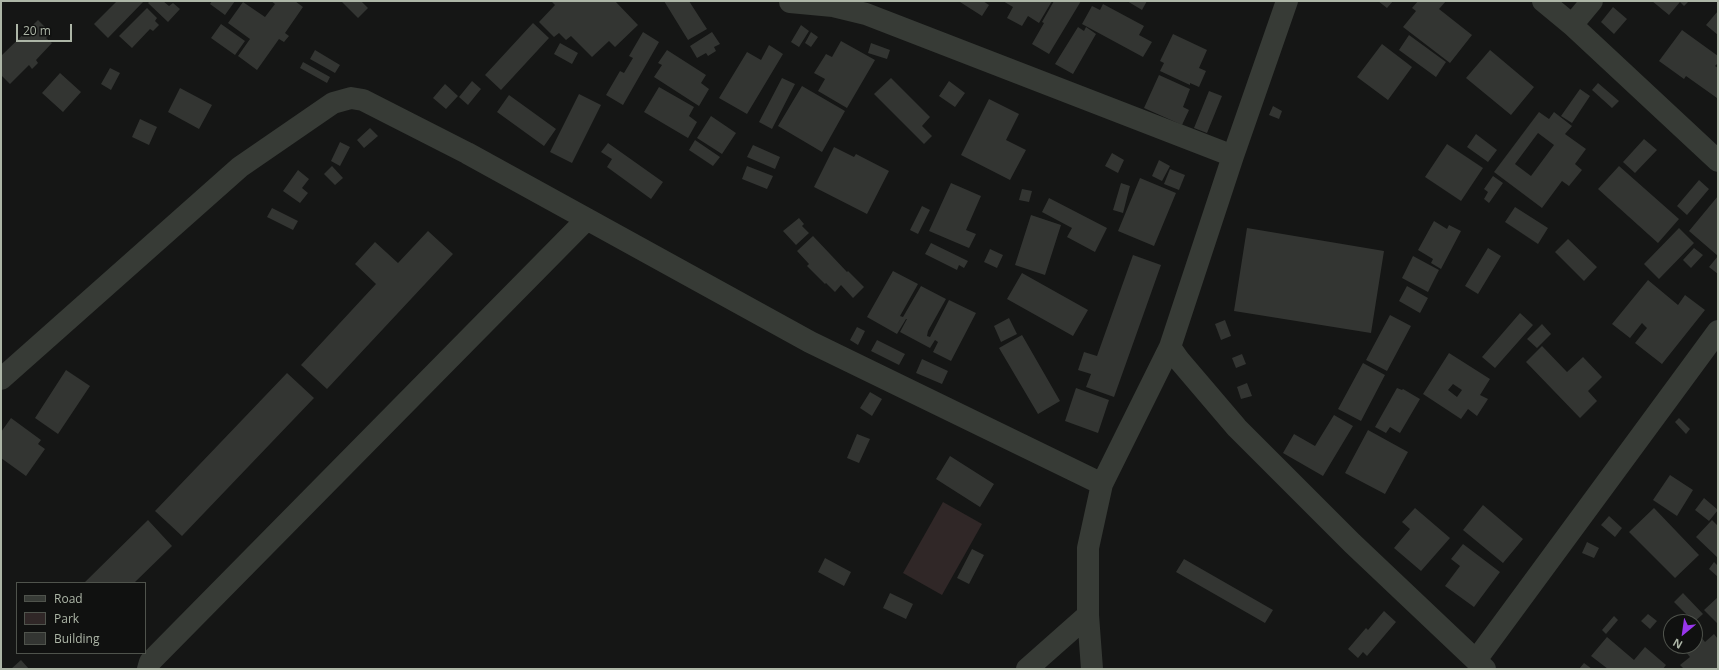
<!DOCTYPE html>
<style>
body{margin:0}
#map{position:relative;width:1719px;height:670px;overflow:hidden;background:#151615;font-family:"Open Sans",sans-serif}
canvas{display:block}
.frame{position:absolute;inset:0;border:2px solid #adb6a7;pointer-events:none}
.legend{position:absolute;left:16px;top:582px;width:130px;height:72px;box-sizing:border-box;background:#101110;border:1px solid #4f534c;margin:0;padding:5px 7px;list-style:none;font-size:12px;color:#adb6a7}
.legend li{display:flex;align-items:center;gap:8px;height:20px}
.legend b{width:20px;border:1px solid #4f534c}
.north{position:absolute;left:1663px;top:614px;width:40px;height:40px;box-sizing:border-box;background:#101110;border:1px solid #4f534c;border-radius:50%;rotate:209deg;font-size:11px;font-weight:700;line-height:16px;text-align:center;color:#adb6a7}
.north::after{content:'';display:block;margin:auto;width:14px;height:18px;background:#9936ed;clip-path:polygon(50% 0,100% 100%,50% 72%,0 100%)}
.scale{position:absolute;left:16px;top:24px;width:56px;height:18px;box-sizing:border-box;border:2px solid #adb6a7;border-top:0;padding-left:5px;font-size:12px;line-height:14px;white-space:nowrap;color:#adb6a7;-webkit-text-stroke:3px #101110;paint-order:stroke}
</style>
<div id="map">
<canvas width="1719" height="670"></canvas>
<div class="frame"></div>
<ul class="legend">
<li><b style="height:5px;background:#373b36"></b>Road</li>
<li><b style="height:11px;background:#302727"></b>Park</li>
<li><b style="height:11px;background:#333532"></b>Building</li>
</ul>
<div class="north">N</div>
<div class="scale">20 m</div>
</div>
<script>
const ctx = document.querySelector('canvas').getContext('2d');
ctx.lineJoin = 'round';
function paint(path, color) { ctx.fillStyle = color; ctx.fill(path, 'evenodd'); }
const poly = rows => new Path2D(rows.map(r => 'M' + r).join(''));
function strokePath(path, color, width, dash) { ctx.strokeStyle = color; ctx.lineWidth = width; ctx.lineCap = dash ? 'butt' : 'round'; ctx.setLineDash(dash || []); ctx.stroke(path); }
const green = poly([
 [943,502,982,524,942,595,903,573]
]);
const building = poly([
 [117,1,144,1,108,38,94,24],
 [150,1,163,1,169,6,173,3,180,9,168,22,148,3],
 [212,1,235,1,225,15,210,4],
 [271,1,295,1,303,7,285,33,289,36,284,42,279,39,257,70,238,56,250,39,228,23,243,2,265,17,275,4],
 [341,1,361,1,368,8,358,18],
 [551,1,615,1,638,25,615,47,609,41,592,57,571,36,566,40,559,33,554,37,539,22,555,5],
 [664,1,689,1,707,29,688,40],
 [961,1,983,1,989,5,982,16,960,2],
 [1003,1,1052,1,1039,23,1028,16,1022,26,1007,18,1013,7],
 [1054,1,1081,1,1049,54,1032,44,1044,23,1042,22],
 [1127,1,1147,1,1142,10],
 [1378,1,1393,1,1387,8],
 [1418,1,1446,1,1439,9,1472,35,1450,63,1403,27,1416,11,1412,8],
 [1652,1,1689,1,1684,6,1680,2,1669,15],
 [1103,4,1144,26,1139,35,1152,42,1143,57,1082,24,1092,6,1100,10],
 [1613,7,1627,19,1614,34,1601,22],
 [147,8,157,18,155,21,159,25,153,31,150,29,132,48,119,36],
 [1718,11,1718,35,1706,25],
 [38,20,51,33,46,38,52,43,36,60,38,63,32,69,29,65,10,84,1,75,1,56],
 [533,23,549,38,501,90,485,75],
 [221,24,245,41,235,55,211,38],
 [801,25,809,31,799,47,791,42],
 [1078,27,1084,31,1086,27,1096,34,1073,74,1055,64],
 [1682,30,1718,56,1718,63,1715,66,1718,68,1718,96,1717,98,1686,76,1684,79,1659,61],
 [643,32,659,42,623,105,606,95,620,71,624,73,633,58,629,56],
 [712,32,720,44,714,47,716,51,708,56,706,53,697,58,690,46],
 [811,32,818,37,811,47,805,43],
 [1173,34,1207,50,1199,68,1206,71,1199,87,1190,83,1190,85,1160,71,1164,63,1160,61],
 [1409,35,1446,62,1436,77,1399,50],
 [841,41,875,60,847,108,818,91,825,79,814,73,826,54,832,57],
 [560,43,578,53,572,64,554,54],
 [871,43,890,50,887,59,868,53],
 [1382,44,1412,67,1388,100,1357,77],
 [769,45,783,54,747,114,719,98,747,52,761,60],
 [315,50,340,65,335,73,310,59],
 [667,50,706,75,701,83,709,89,699,106,654,77,662,65,658,63],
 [1490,50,1534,87,1511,115,1466,78],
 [303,62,330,77,327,83,300,68],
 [110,68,120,73,111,90,101,84],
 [60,73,81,92,63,112,42,93],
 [1159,75,1190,89,1183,107,1189,110,1182,125,1144,108],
 [782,78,795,84,772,129,759,122],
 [891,78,930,117,922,126,932,136,924,144,874,94],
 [472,81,481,89,468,105,459,97],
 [949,81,965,93,955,107,939,96],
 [1598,83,1619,101,1612,108,1592,90],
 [445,84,458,96,446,109,433,98],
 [802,86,845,111,822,152,778,126],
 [659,87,694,107,689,116,697,122,688,138,644,112],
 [180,88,212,105,199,129,168,112],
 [1580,89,1590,96,1572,123,1561,116],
 [1209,91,1222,96,1207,133,1194,128],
 [579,94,601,105,572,163,550,152],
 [509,95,556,129,544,146,497,112],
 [989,99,1019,114,1006,140,1026,150,1010,180,961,155],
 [1273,106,1282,111,1279,119,1269,115],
 [1539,112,1549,119,1554,112,1572,126,1565,134,1586,149,1575,164,1582,170,1569,186,1562,181,1542,208,1494,172],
 [1538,133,1554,145,1531,176,1515,164],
 [711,116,736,133,722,154,697,138],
 [140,119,157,127,149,145,132,137],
 [370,128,378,136,364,148,357,140],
 [1476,134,1497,150,1488,162,1467,147],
 [1644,139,1657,150,1635,173,1623,162],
 [695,140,720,157,713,166,689,150],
 [340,142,350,147,340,166,331,161],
 [608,143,663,182,651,199,607,167,612,159,601,152],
 [1447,144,1483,168,1461,201,1425,177],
 [753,145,780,157,775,169,747,157],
 [834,147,854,157,856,154,889,171,867,214,814,187],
 [1112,153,1124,160,1118,173,1105,166],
 [1159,160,1170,166,1162,181,1152,176],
 [332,166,343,178,335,185,324,174],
 [747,166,773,176,767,189,742,179],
 [1619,166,1679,219,1658,243,1598,189],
 [1170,169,1185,175,1179,190,1164,184],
 [298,170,309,179,302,188,308,193,300,203,283,191],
 [1493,176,1503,183,1489,203,1484,199,1488,192,1484,189],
 [1140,178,1176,193,1154,246,1118,231],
 [1699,180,1709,189,1687,215,1677,206],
 [951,183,981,196,966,230,976,234,969,248,929,231],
 [1121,183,1130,186,1123,213,1113,210],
 [1022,189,1032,191,1029,202,1019,200],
 [1718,196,1718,256,1689,231],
 [1049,198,1107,228,1095,252,1067,237,1072,228,1042,212],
 [922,206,930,210,918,234,910,230],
 [1515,207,1548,228,1538,244,1505,222],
 [272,208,298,221,293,230,267,217],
 [1031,215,1061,225,1045,275,1015,265],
 [799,218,804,224,802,226,809,233,796,245,783,231],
 [1434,221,1447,229,1449,225,1461,231,1441,269,1431,263,1433,259,1418,250],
 [1247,228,1384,251,1371,333,1234,311],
 [1679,228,1694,243,1659,279,1644,264],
 [428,231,453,254,327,389,301,365,376,284,355,264,375,242,398,263],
 [813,236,847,272,848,271,864,287,853,298,841,285,835,292,826,283,825,284,807,266,809,264,797,251],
 [1568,239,1597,267,1584,281,1555,252],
 [931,243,968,261,964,268,959,265,957,270,925,254],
 [1488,248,1501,256,1478,294,1465,286],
 [1694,248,1703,255,1691,268,1683,260],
 [990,249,1003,255,997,268,984,262],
 [1133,255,1161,265,1114,397,1086,387,1091,374,1078,370,1084,352,1097,356],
 [1413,256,1439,270,1428,292,1402,278],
 [1718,256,1718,274,1709,267],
 [893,271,918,284,900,316,903,317,921,286,946,299,928,331,927,336,930,337,949,300,976,313,951,361,933,352,938,342,935,340,930,348,900,332,907,319,906,319,897,334,867,317],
 [1022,273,1088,310,1073,336,1007,299],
 [1648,280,1678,305,1685,295,1705,310,1662,364,1635,343,1647,328,1642,323,1630,338,1612,324],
 [1407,286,1428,298,1420,313,1399,301],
 [1520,313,1533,325,1495,368,1482,357],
 [1390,315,1411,326,1387,371,1366,360],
 [1009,318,1017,334,1001,342,994,326],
 [1225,320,1231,336,1221,340,1215,324],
 [1542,324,1551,334,1537,348,1527,339],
 [857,327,865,331,858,345,850,340],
 [1022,335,1060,401,1038,414,999,348],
 [877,340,905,354,899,365,871,351],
 [1542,346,1567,372,1583,357,1602,377,1588,391,1597,401,1580,418,1526,362],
 [1449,353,1490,379,1480,395,1488,399,1477,416,1468,409,1461,419,1423,394],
 [1453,384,1462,390,1457,397,1448,390],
 [1242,354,1246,364,1236,368,1232,358],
 [922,359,948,371,942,384,916,373],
 [1363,363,1385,375,1361,421,1338,409],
 [66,370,90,386,58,434,35,418],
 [287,373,314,398,182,536,155,511],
 [1247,383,1252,396,1241,399,1237,387],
 [1076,388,1109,400,1098,433,1065,421],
 [1397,388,1402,390,1403,389,1420,399,1400,433,1390,427,1386,433,1375,427],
 [870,392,882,399,872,416,860,408],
 [1334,415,1353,426,1323,476,1283,453,1294,434,1315,446],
 [11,418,41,440,38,444,45,449,26,476,1,458,1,432],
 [1679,418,1690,429,1686,434,1675,422],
 [1368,430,1408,452,1385,494,1345,473],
 [857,434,870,439,859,463,847,458],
 [950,456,994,484,980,507,936,479],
 [1670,475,1693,490,1677,516,1653,500],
 [1704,498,1718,510,1709,521,1695,510],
 [1483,505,1523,539,1503,563,1463,530],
 [1415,508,1450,538,1421,571,1394,548,1410,529,1402,522],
 [1654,508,1699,555,1675,578,1629,532],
 [1609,516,1622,528,1615,537,1601,525],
 [148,520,172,546,134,583,84,583],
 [1712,520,1718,526,1718,558,1696,537],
 [1587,542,1599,548,1594,558,1582,553],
 [1463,544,1500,572,1474,607,1445,586,1460,566,1451,559],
 [972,549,984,555,969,584,957,578],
 [825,558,851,572,844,586,818,572],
 [1184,559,1273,610,1265,623,1176,572],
 [1714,562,1718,566,1718,577,1709,569],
 [890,593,913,604,906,619,883,608],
 [1683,593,1703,614,1694,622,1674,602],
 [1718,597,1718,624,1704,610],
 [1384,611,1396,622,1367,656,1363,652,1358,658,1348,649,1366,628,1368,630],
 [1648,614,1657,621,1650,629,1641,621],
 [1614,616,1618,620,1606,634,1602,630],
 [1714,634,1718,639,1718,669,1684,669,1680,665,1690,657,1685,651,1691,646,1695,646,1695,642,1701,637,1705,642],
 [1607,637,1634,660,1645,647,1666,665,1663,669,1608,669,1591,656],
 [21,660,29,669,11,669],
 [1584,663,1592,669,1579,669]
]);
const minor = poly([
 [1287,1,1233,156,1170,347,1179,360,1237,428,1352,543,1485,669],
 [1543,1,1572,25,1718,161],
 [790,2,833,6,866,14,1233,156],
 [1572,25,1592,1],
 [1,379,240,167,333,103,351,98,363,100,467,153,810,342,1102,484,1170,347],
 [1476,660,1718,331],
 [148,669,150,662,587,219],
 [1027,669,1088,615],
 [1092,669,1088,615,1088,548,1102,484]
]);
paint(green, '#302727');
paint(building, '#333532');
strokePath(minor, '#373b36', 22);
</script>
